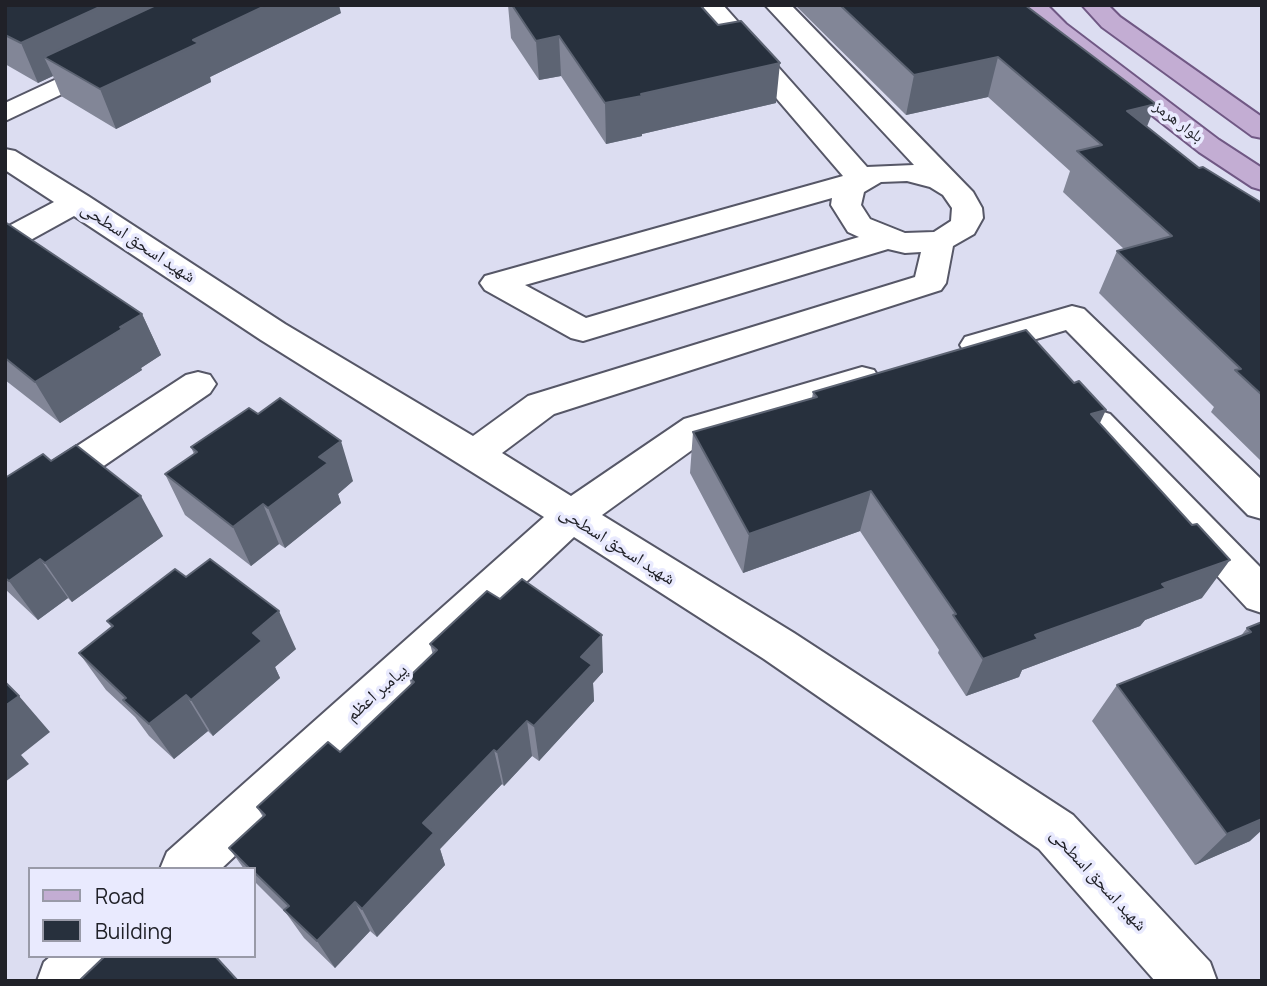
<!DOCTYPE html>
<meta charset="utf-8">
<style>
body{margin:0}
#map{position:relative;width:1267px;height:986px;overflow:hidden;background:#dcddf1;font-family:Manrope,sans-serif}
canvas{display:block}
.frame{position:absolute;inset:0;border:7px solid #202128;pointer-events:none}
.legend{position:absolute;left:28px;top:867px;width:228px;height:91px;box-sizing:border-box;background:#e9eafe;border:2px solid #999aa8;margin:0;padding:9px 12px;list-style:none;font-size:21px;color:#202128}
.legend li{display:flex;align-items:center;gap:14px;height:35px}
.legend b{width:35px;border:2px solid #999aa8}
</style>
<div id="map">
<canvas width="1267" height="986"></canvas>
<div class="frame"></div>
<ul class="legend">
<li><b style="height:9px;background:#c3add3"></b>Road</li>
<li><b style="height:19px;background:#27303d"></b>Building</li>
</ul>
</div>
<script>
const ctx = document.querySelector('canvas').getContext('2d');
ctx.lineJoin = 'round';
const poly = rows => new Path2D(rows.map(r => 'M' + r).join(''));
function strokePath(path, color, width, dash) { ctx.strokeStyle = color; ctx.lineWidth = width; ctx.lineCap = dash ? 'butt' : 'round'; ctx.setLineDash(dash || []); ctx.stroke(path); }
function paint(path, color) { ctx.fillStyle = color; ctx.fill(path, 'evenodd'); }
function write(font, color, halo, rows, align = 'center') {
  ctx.font = font + ' Manrope,"Noto Naskh Arabic",sans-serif'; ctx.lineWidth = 7; ctx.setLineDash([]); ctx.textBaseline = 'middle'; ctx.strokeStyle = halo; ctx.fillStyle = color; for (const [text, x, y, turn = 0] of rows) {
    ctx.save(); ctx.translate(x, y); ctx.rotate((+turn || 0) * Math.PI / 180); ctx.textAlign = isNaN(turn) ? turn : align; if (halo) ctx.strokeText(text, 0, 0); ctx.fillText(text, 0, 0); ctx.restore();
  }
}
const minor = poly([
 [705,5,723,5,867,167,914,165,765,5,791,5,973,192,982,208,983,218,974,234,953,246,946,283,941,290,554,414,502,453,571,496,684,419,862,367,874,370,880,379,874,388,710,437,602,515,794,633,1073,815,1210,962,1217,981,1155,981,1039,849,764,659,574,537,221,869,160,869,167,852,544,517,261,340,74,216,16,248,5,250,5,228,54,202,5,170,5,149,15,151,88,196,285,324,473,436,528,396,915,277,921,252,905,253,888,249,583,341,571,338,485,290,480,283,485,276,843,176,705,15,702,10,705,5],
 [907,181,930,187,943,195,952,208,951,221,934,232,905,233,870,219,861,205,864,192,881,182,907,181],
 [832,198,831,205,848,232,859,237,586,318,525,285,832,198],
 [104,57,113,60,117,65,113,70,5,121,5,103,104,57],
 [1072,306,1084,309,1262,480,1262,519,1248,515,1066,330,977,357,965,353,960,345,965,337,1072,306],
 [198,372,210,375,216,384,210,393,19,524,5,528,5,493,186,375,198,372],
 [1097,410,1110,414,1262,569,1262,613,1247,608,1084,432,1079,423,1084,414,1097,410],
 [51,956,116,956,108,974,102,981,37,981,44,962,51,956]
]);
const major = poly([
 [1021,5,1047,5,1066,24,1219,140,1262,168,1262,190,1252,187,1199,152,1048,34,1021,5],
 [1082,5,1108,5,1120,17,1262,117,1262,138,1252,136,1102,27,1082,5]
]);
const wall = poly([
 [5,5,341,13,210,77,211,82,116,129,61,96,53,76,38,83,5,64],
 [508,5,700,5,776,103,642,134,642,136,606,144,561,76,539,80,511,38],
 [795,5,1025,5,1147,126,1199,168,1262,203,1262,462,1211,412,1214,407,1099,293,1117,251,1124,249,1063,192,1070,171,988,97,906,115],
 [5,222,142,314,161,355,141,368,142,370,60,423,5,380],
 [813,392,1099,424,1202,598,1145,620,1140,626,1022,670,1019,677,966,696,938,653,939,650,860,531,743,573,690,473,693,432,812,398],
 [191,447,353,481,338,494,341,503,285,548,279,544,251,566,185,515,165,474,194,454],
 [51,461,163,536,72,602,68,598,38,620,5,589,5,478],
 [186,577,296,649,275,667,280,678,213,736,208,731,174,759,149,736,135,717,106,690,79,653,112,628,107,621],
 [1262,622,1250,841,1195,865,1092,721,1117,685,1240,637,1247,628],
 [430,644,603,672,593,683,594,701,539,761,532,756,504,786,502,784,440,849,445,865,377,937,370,931,335,968,304,938,286,913,254,881,254,869,244,869,229,848,263,817,257,807,340,752,411,685,409,677,433,655]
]);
const shadedWall = poly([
 [104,5,199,5,44,57,53,76,38,83,21,43],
 [267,5,339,5,341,13,210,77,211,82,116,129,100,89,193,40],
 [559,36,561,76,539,80,536,41],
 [998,57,988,97,906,115,914,75],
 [780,63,776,103,642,134,642,136,606,144,605,103,641,94],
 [1156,104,1140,144,1127,111],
 [142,314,161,355,141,368,142,370,60,423,35,382],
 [1106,410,1087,451,1091,414],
 [341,441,353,481,338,494,341,503,285,548,268,508,319,457],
 [871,491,860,531,743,573,749,534],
 [141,496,163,536,72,602,45,563],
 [263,504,279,544,251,566,233,527],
 [40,559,68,598,38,620,9,581],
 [1230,560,1202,598,1145,620,1140,626,1022,670,1019,677,966,696,983,659,1035,635,1162,584],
 [279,611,296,649,275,667,280,678,213,736,191,700,253,633],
 [602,635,603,672,593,683,594,701,539,761,534,726,581,657],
 [186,695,208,731,174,759,149,724],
 [19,696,50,732,21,755,29,764,5,782,5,706],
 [527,721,532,756,504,786,497,752],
 [494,750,502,784,440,849,445,865,377,937,362,909,423,823],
 [1262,819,1262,830,1250,841,1195,865,1227,834],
 [355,902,370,931,335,968,317,941]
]);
const building = poly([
 [5,5,104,5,21,43,5,35,5,5],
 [156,5,267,5,193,40,199,43,100,89,44,57,156,5],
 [512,5,700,5,718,25,741,21,780,63,641,94,642,96,605,103,559,36,536,41,512,5],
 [840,5,1025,5,1156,104,1127,111,1199,168,1203,167,1262,203,1262,395,1235,370,1241,369,1117,251,1172,236,1077,151,1102,145,998,57,914,75,840,5],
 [5,222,142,314,120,327,122,329,35,382,5,358,5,222],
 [1026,330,1074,383,1079,381,1106,410,1091,414,1192,525,1197,524,1230,560,1162,584,1166,588,1035,635,1038,639,983,659,953,615,956,614,871,491,749,534,693,432,817,397,813,392,1026,330],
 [280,398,341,441,319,457,328,463,268,508,263,504,233,527,165,474,197,452,191,447,249,408,258,414,280,398],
 [76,445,141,496,45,563,40,559,9,581,5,578,5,478,43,454,51,461,76,445],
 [210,559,279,611,253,633,262,641,191,700,186,695,149,724,123,700,126,698,79,653,113,626,107,621,175,569,186,577,210,559],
 [522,579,602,635,581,657,592,665,534,726,527,721,497,752,494,750,423,823,434,833,362,909,355,902,317,941,284,910,289,906,254,872,254,869,250,869,229,848,265,815,257,807,328,742,340,752,414,682,409,677,437,650,430,644,487,591,500,599,522,579],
 [1262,622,1262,819,1227,834,1117,685,1251,632,1247,628,1262,622],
 [5,682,19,696,5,706,5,682],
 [105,956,215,956,238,981,79,981,105,956]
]);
const farStreetnames = [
 ["بلوار هرمز",1178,122,37]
];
const streetNames = [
 ["شهید اسحق اسطحی",138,243,33],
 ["شهید اسحق اسطحی",617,546,32],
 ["پیامبر اعظم",377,693,-42],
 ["شهید اسحق اسطحی",1098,880,47]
];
strokePath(minor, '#565767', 4);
strokePath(major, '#705884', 4);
paint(minor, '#fff');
paint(major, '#c3add3');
paint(wall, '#828697');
paint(shadedWall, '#5d6473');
paint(building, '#27303d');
strokePath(building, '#5d6473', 2);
write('16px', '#202128', '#e9eafe', farStreetnames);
write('18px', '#202128', '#e9eafe', streetNames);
</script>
